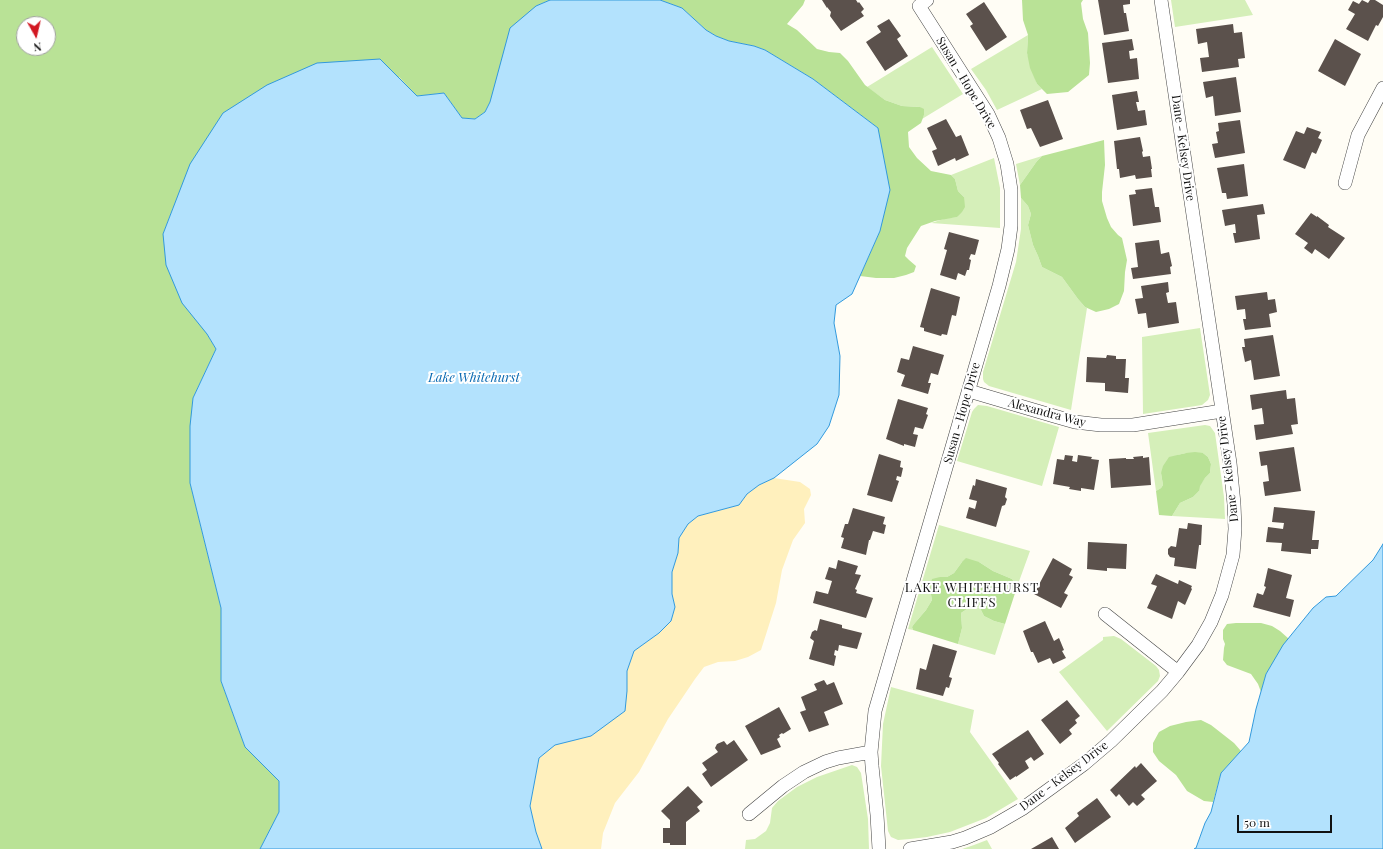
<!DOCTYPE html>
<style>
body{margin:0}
#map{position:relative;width:1383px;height:849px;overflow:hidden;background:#fffdf5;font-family:"Playfair Display",serif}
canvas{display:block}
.north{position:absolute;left:16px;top:16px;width:40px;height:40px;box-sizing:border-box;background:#fff;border:1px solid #a0a0a0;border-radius:50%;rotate:172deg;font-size:11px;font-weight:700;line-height:16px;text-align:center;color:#111}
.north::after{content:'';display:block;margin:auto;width:14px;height:18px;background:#d21822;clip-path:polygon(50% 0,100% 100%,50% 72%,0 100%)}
.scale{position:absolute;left:1237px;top:815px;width:95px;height:18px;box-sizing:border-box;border:2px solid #111;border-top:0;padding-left:5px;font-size:12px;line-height:14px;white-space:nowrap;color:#111;-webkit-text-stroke:3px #fff;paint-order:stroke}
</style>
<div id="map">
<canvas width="1383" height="849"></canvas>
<div class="north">N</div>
<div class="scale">50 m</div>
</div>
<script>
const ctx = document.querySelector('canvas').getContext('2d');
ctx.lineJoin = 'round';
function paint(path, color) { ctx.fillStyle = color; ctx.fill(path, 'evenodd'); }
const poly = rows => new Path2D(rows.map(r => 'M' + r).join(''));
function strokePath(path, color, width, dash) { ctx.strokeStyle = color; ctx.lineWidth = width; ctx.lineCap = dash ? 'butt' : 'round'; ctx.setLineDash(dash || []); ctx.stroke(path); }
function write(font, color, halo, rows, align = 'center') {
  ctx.font = font + ' "Playfair Display",serif'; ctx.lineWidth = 4; ctx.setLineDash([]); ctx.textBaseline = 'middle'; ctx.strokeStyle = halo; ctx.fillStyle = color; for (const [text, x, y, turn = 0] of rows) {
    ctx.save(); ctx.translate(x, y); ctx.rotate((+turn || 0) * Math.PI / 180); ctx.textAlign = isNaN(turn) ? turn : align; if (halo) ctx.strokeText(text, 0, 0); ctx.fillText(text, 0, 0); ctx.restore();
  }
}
const green = poly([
 [1171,0,1245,0,1253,15,1175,27],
 [1028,35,1027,53,1037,84,1042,89,997,110,986,90,971,69],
 [932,47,963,94,922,119,924,115,920,107,902,106,885,100,867,87],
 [1042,156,1037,161,1020,185,1016,164],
 [994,158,1000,188,1000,228,931,223,947,218,957,217,964,197,958,191,955,179,951,175],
 [1021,198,1028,206,1031,214,1028,225,1033,245,1038,256,1042,267,1062,277,1078,299,1085,307,1087,308,1071,410,989,386,984,382,983,379,983,372,1016,262,1021,229],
 [1200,328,1210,395,1208,400,1202,405,1143,414,1142,337],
 [978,405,987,406,1059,427,1042,486,957,461,972,412,974,409],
 [1205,425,1210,426,1215,433,1224,497,1225,519,1172,516,1180,503,1193,497,1199,491,1199,486,1205,478,1210,473,1211,464,1208,457,1203,453,1186,453,1178,455,1161,473,1163,485,1161,488,1156,491,1148,433],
 [939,525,1030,551,1017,587,1012,579,993,571,979,562,962,562,954,573,947,577,940,577,930,589,932,600,926,610,914,624,912,627,913,630,908,629],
 [975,606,980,608,984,616,994,621,1005,624,995,655,958,644,962,628,961,613,967,609],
 [1114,636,1121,639,1156,666,1159,670,1160,676,1158,681,1107,731,1059,672,1103,640,1103,637],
 [891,687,974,710,970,732,1018,799,986,818,950,832,927,837,910,839,898,840,891,837,888,831,881,766,883,724],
 [852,765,857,767,861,773,868,819,869,849,745,849,746,840,755,839,766,831,770,823,772,808,778,801,797,787,817,777],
 [987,840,992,849,962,849,974,845]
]);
const forest = poly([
 [0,0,550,0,536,6,496,86,490,102,485,112,475,119,462,118,444,93,417,96,399,77,173,208,163,234,207,334,216,349,193,398,190,483,221,608,221,681,245,747,279,781,279,812,260,849,0,849],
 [24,24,48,24,48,48,24,48],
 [660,0,805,0,803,5,787,24,797,30,817,49,829,52,840,53,848,61,865,85,885,100,902,106,920,107,924,109,924,115,921,123,908,132,909,147,917,158,931,171,951,175,955,179,958,191,964,197,965,207,962,212,957,217,935,221,921,226,907,248,905,256,909,260,916,266,914,272,906,275,894,278,876,278,860,276,880,231,878,128,813,79,765,50,754,46,729,41,716,36,706,30,682,8],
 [1022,0,1083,0,1081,3,1083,19,1088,33,1090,63,1089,75,1068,92,1047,94,1037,84,1030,68,1027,53,1028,35,1023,20],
 [1104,140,1105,165,1102,192,1102,201,1107,218,1111,227,1118,235,1122,238,1127,260,1125,272,1124,291,1119,304,1109,309,1096,312,1085,307,1078,299,1062,277,1042,267,1038,256,1033,245,1028,225,1031,214,1028,206,1021,198,1020,185,1037,161,1042,156],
 [1195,452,1203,453,1208,457,1211,464,1210,473,1205,478,1200,486,1199,491,1193,497,1180,503,1172,516,1159,515,1156,491,1161,488,1163,485,1161,473,1163,466,1169,457,1186,453],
 [966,558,979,562,993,571,1012,579,1016,585,1017,587,1005,624,994,621,984,616,980,608,975,606,967,609,961,613,962,628,958,644,913,630,912,627,914,624,926,610,932,600,930,589,932,579,940,577,947,577,954,573,962,562],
 [1236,623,1261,623,1272,626,1280,631,1289,639,1266,674,1261,692,1258,684,1251,674,1227,665,1223,660,1224,648,1225,644,1223,639,1223,630,1227,624],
 [1201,720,1211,725,1234,743,1241,751,1221,773,1213,802,1204,801,1187,791,1176,775,1159,761,1153,752,1153,743,1159,732,1170,726,1186,722]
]);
const sand = poly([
 [774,478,800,482,810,489,811,495,804,509,805,523,793,540,782,570,776,603,761,650,748,657,735,661,718,662,704,667,695,679,668,719,639,772,615,803,603,833,601,849,542,849,536,832,530,806,539,758,555,745,591,736,627,691,627,671,634,651,659,633,671,621,675,607,672,594,672,572,678,553,679,538,688,524,698,516,739,505,747,494,759,485]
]);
const water = poly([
 [550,0,660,0,682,8,706,30,716,36,729,41,754,46,765,50,813,79,878,128,890,190,880,231,852,294,836,305,834,323,840,356,839,395,829,426,817,444,774,478,759,485,747,494,739,505,698,516,688,524,679,538,678,553,672,572,672,594,675,607,671,621,659,633,634,651,627,671,627,691,625,711,591,736,555,745,539,758,530,806,536,832,542,849,260,849,279,812,279,781,245,747,221,681,221,608,190,483,190,426,193,398,216,349,207,334,182,303,166,265,163,234,190,164,223,113,267,85,317,63,380,59,417,96,444,93,462,118,475,119,485,112,490,102,510,28,536,6,550,0],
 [1383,544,1383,849,1194,849,1196,848,1205,823,1211,812,1221,773,1249,742,1256,709,1266,674,1283,645,1313,608,1326,597,1336,596,1373,560,1383,544]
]);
const building = poly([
 [822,0,856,0,858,3,859,2,864,9,861,12,864,16,841,31,830,16,831,12,827,7,827,8],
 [1098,0,1130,0,1130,4,1123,5,1124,13,1126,13,1129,31,1104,35],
 [1362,0,1368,3,1370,0,1375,0,1383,5,1383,17,1378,26,1376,25,1368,41,1346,29,1355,14,1348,10,1353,1,1359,4],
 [984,2,1007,37,986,51,970,26,973,24,966,14],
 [889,19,901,36,897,39,908,56,885,71,866,42,881,32,877,26],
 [1233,24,1234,33,1242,32,1245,58,1238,59,1239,67,1202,72,1200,58,1209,57,1207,42,1198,44,1196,29],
 [1132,39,1134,50,1129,51,1130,59,1137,58,1139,79,1108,83,1102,43],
 [1335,39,1361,54,1345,86,1318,71],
 [1236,77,1241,112,1215,116,1213,96,1206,98,1203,82],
 [1137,91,1139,102,1136,102,1138,111,1145,110,1147,125,1117,130,1112,95],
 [1048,100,1063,139,1040,147,1031,128,1027,129,1020,110],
 [946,119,956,137,961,135,969,155,956,161,955,158,938,166,932,151,937,149,927,128],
 [1240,120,1245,153,1215,158,1212,144,1218,143,1216,132,1219,131,1218,123],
 [1307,127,1321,132,1318,138,1322,140,1316,154,1312,152,1305,169,1283,160,1296,131,1304,134],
 [1140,137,1143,151,1142,152,1143,157,1150,156,1152,169,1151,169,1152,177,1136,179,1135,175,1120,178,1119,169,1117,169,1114,141],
 [1244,164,1248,196,1227,199,1226,193,1222,193,1217,168],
 [1152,188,1155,207,1159,207,1161,222,1133,226,1129,195,1136,194,1135,190],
 [1263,204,1265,214,1257,215,1260,239,1235,243,1233,233,1236,233,1235,224,1225,226,1222,210],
 [1311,213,1317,217,1317,216,1329,225,1328,227,1345,238,1329,259,1315,249,1312,254,1304,248,1308,243,1295,234],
 [949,232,979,240,975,255,971,254,969,259,971,260,969,270,967,270,965,276,958,273,956,280,940,275,947,250,944,249],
 [1159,240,1161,254,1169,252,1172,266,1170,267,1171,274,1133,279,1131,268,1138,267,1135,243],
 [1168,282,1169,292,1166,293,1168,303,1176,302,1179,323,1148,328,1146,313,1138,314,1135,299,1143,298,1141,286],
 [931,288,960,297,956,316,952,315,947,335,942,334,941,336,924,331,924,328,920,327],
 [1267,292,1268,300,1275,299,1277,312,1269,314,1271,327,1245,330,1243,319,1246,319,1245,309,1237,310,1235,296],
 [1273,335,1280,376,1254,380,1251,360,1245,362,1242,347,1245,347,1244,339],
 [913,346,944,355,938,375,931,373,928,383,931,383,928,394,901,386,905,375,897,372,901,358,909,360],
 [1107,355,1116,356,1116,359,1126,359,1125,378,1129,378,1128,393,1105,391,1105,383,1086,382,1087,357,1106,358],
 [1286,390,1287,399,1295,398,1298,424,1291,425,1293,434,1256,440,1254,425,1264,424,1262,408,1252,410,1250,395],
 [898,399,928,408,926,414,928,415,923,429,915,427,913,434,918,435,915,447,904,444,904,446,886,439],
 [1294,447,1301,491,1265,496,1263,482,1269,481,1267,465,1261,466,1259,452],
 [879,454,901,461,900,467,903,468,901,477,897,476,896,480,899,481,892,502,867,495],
 [1065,455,1073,456,1072,461,1077,462,1078,455,1092,457,1091,459,1099,460,1094,490,1081,488,1081,491,1069,489,1070,487,1053,484,1057,459,1064,460],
 [1143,456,1143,458,1149,457,1151,485,1111,488,1109,459,1126,458,1126,459,1134,459,1133,457],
 [976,479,1007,488,1005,497,1007,499,1005,505,1002,506,996,527,966,518,969,507,975,509,977,501,969,499,973,485,975,486],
 [1274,507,1315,511,1312,540,1319,540,1318,549,1311,549,1311,554,1281,551,1282,543,1266,542,1268,527,1283,529,1284,523,1272,522],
 [853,508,885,517,883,524,886,525,884,534,873,531,870,540,869,540,866,555,841,548,844,538,841,537,845,524,848,524],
 [1188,523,1202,525,1201,545,1199,545,1196,569,1174,566,1175,558,1170,557,1168,554,1168,549,1171,546,1176,547,1179,528,1187,529],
 [1088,542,1127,544,1126,569,1107,568,1107,571,1087,569],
 [1053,558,1072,569,1069,575,1073,577,1064,593,1068,595,1061,608,1034,594],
 [838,560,858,566,855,574,861,575,855,589,857,590,856,593,873,598,866,618,813,603,816,591,828,594,832,581,825,579,829,567,836,569],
 [1268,568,1292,575,1286,598,1294,600,1290,617,1253,607,1257,593,1263,595,1266,587,1264,586],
 [1156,574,1178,584,1179,580,1192,586,1191,588,1192,589,1185,605,1178,601,1172,619,1147,608,1157,586,1151,584],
 [820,619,842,625,842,628,862,633,857,649,839,645,838,651,835,650,834,655,836,656,834,666,809,659,814,641,810,638,812,632,815,630,817,631],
 [1045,621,1054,641,1059,638,1064,650,1062,651,1066,658,1053,664,1050,658,1038,663,1033,652,1031,652,1023,631],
 [933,644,957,651,949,677,952,678,949,688,946,687,943,696,916,689,920,668,926,670],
 [824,680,827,685,834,682,843,704,824,712,829,725,809,732,800,712,806,710,801,697,817,690,814,684],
 [1067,700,1080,716,1075,720,1077,723,1069,730,1072,734,1060,744,1041,720],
 [779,707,791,729,783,734,782,733,779,735,780,737,777,739,781,747,761,755,745,726],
 [1028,730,1044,754,1034,761,1031,757,1025,761,1029,768,1016,777,1016,776,1010,780,998,764,999,763,992,754],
 [734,740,748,760,711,787,702,774,707,770,702,763,718,752,715,748,717,744,724,741,727,745],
 [1141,763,1157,781,1141,795,1145,799,1137,806,1133,802,1129,806,1119,794,1116,797,1110,790,1135,766,1136,768],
 [688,786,703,802,697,807,700,811,686,822,686,845,670,845,670,843,663,843,663,828,670,828,670,820,661,811],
 [1097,798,1111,817,1075,843,1065,828,1079,816,1077,813],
 [1052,837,1059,849,1031,849]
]);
const minor = poly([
 [1345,183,1358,135,1383,88],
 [969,391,1054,416,1075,422,1101,425,1133,425,1222,411],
 [1105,614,1178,672],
 [749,814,783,786,804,772,825,762,838,758,871,752],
 [879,849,877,815,872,766,871,752,875,711,999,286,1008,249,1011,226,1011,190,1007,164,999,138,988,114,919,6,927,0],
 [910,849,952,842,965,838,991,827,1022,809,1084,764,1111,741,1162,691,1178,672,1198,645,1211,622,1222,595,1233,555,1235,529,1234,504,1230,463,1161,0]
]);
const streetNames = [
 ["Susan - Hope Drive",966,83,59],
 ["Dane - Kelsey Drive",1183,148,82],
 ["Susan - Hope Drive",962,413,-74],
 ["Alexandra Way",1047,413,15],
 ["Dane - Kelsey Drive",1228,469,-97],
 ["Dane - Kelsey Drive",1064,776,-37]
];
const waterNames = [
 ["Lake Whitehurst",474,378]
];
const neighbourhoodNames = [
 ["LAKE WHITEHURST",972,588],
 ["CLIFFS",972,603]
];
paint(green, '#d5efb9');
paint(forest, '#b9e296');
paint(sand, '#fff0bd');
paint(water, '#b3e2fd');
strokePath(water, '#3299dc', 1);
paint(building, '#5b514c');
strokePath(minor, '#444', 14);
strokePath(minor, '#fff', 13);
write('12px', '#111', '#fff', streetNames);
write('italic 13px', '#0a6ab2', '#fff', waterNames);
ctx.letterSpacing = '1px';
write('13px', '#111', '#fff', neighbourhoodNames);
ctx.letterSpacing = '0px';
</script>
